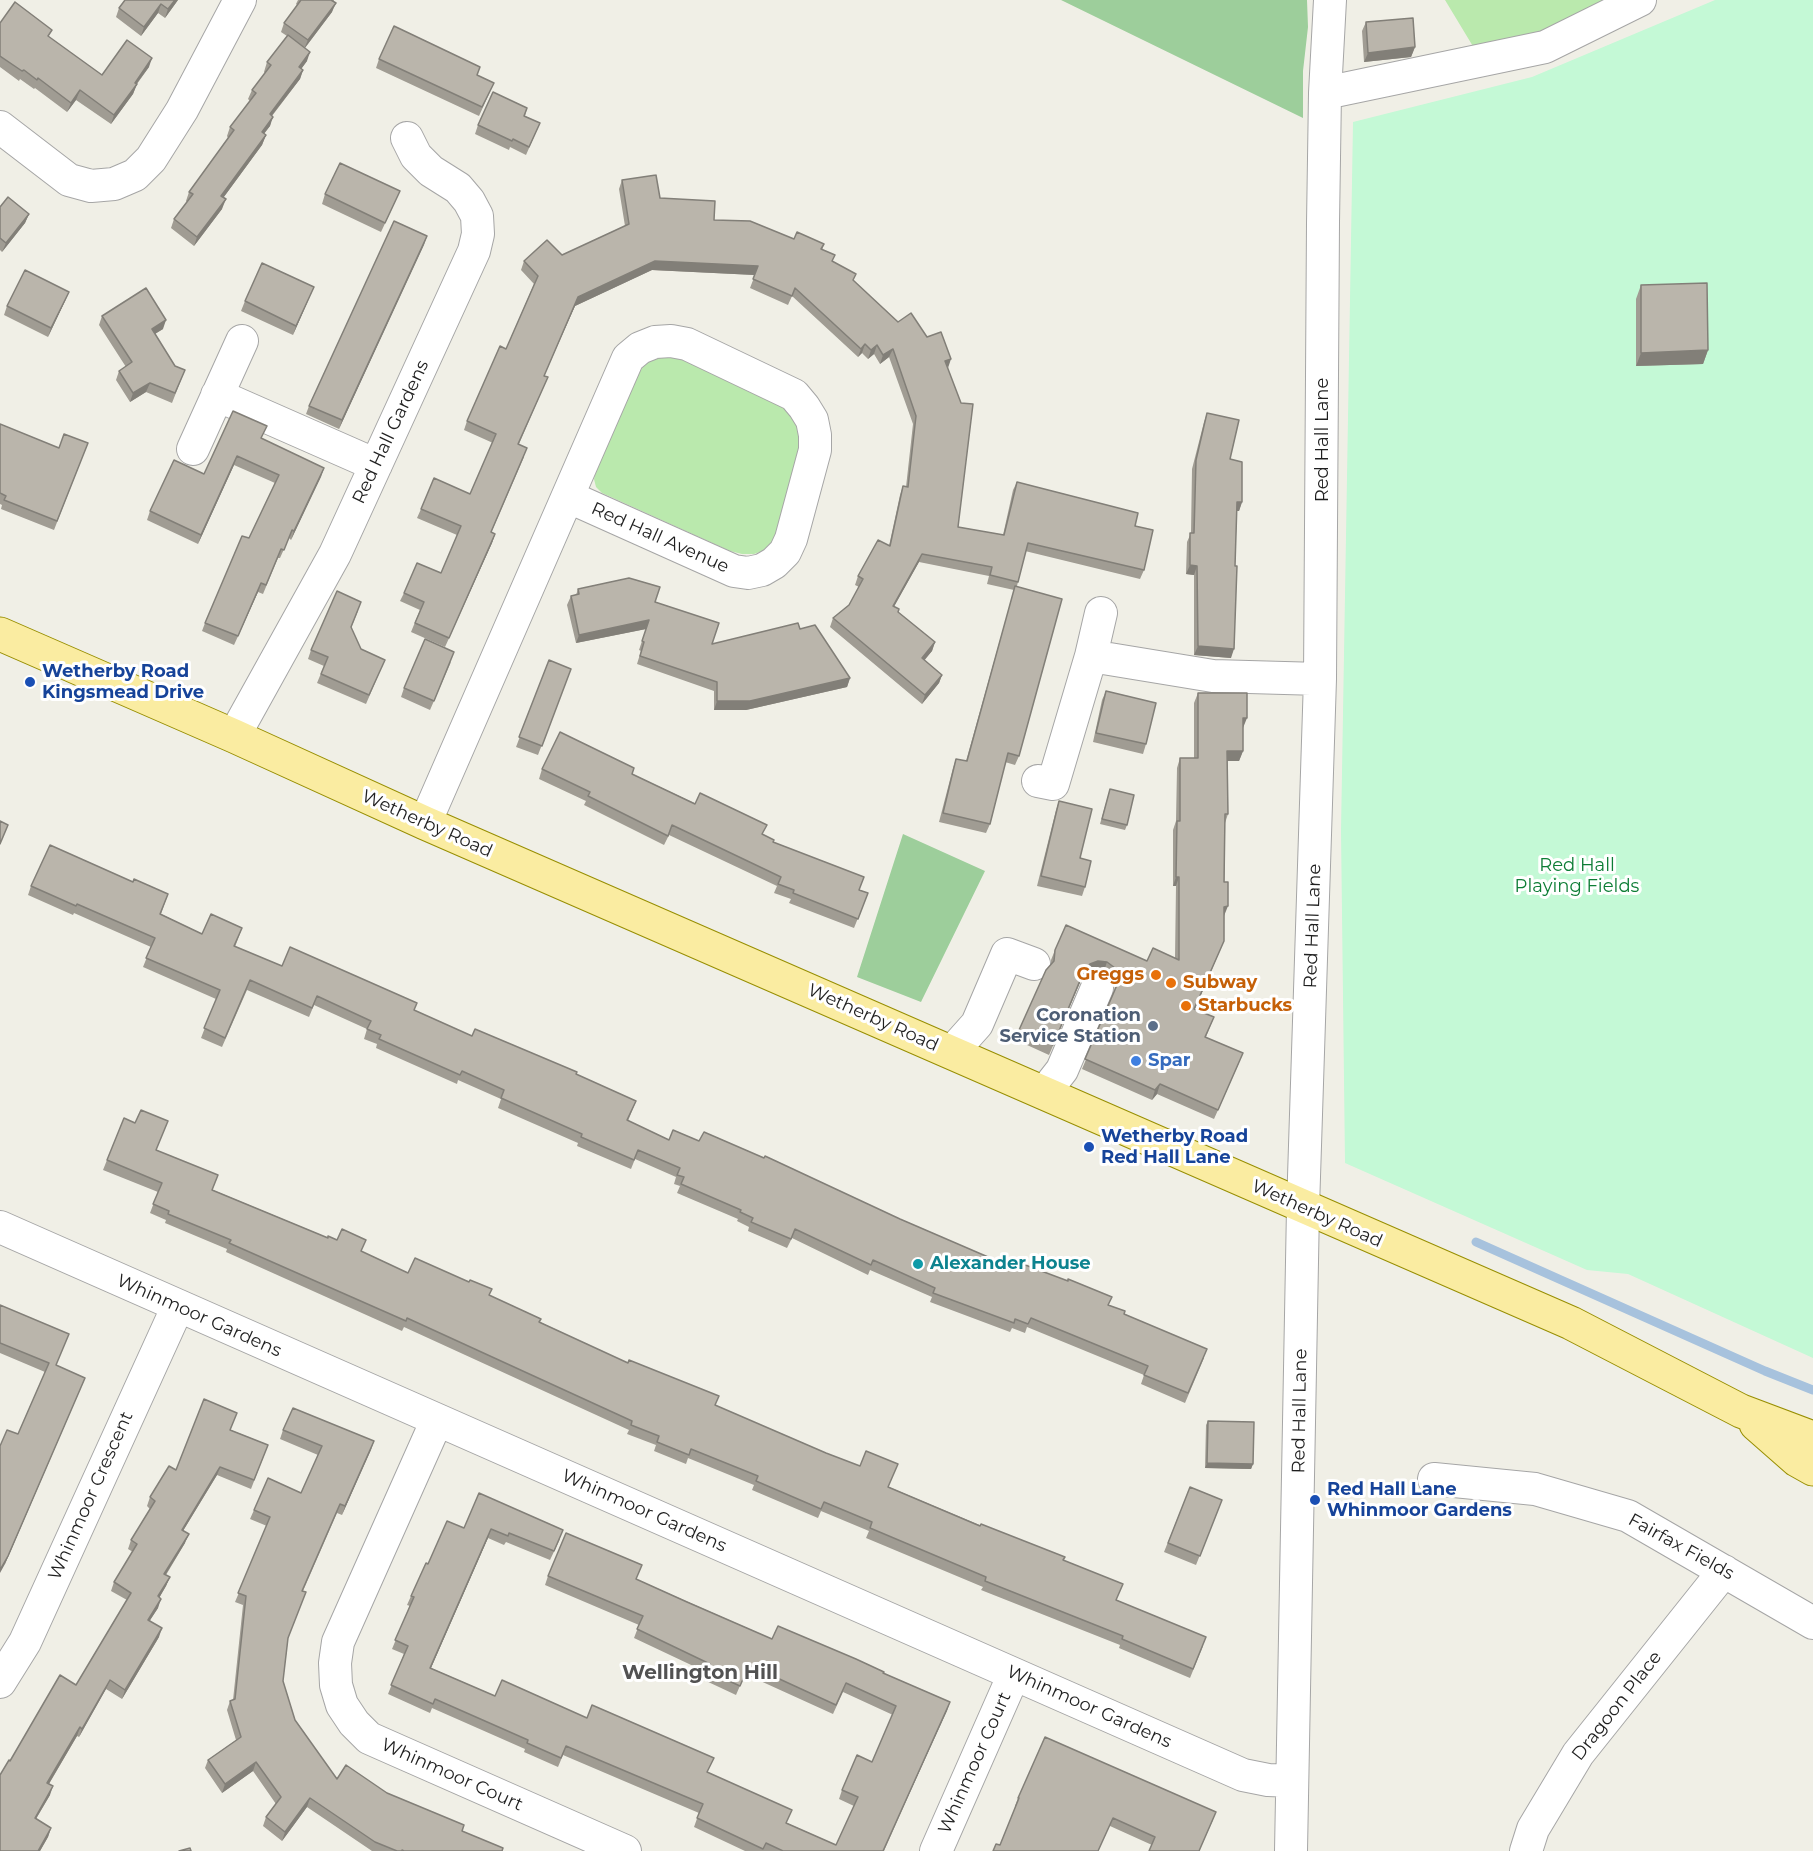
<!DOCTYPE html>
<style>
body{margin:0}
canvas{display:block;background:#f0efe6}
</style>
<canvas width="1813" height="1851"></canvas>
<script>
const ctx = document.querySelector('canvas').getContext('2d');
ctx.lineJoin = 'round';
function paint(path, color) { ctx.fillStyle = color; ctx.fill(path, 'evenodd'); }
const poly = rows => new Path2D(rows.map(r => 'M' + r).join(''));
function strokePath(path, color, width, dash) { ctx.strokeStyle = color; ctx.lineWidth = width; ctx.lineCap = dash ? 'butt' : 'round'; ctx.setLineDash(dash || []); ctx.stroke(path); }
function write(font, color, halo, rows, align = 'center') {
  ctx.font = font + ' Montserrat,sans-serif'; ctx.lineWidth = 6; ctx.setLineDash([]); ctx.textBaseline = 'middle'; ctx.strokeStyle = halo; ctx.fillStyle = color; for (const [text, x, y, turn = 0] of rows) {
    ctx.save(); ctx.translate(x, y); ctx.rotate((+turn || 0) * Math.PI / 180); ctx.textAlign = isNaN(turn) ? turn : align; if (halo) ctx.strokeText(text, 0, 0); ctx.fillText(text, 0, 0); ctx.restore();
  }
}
const grass = poly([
 [1445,0,1613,0,1532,41,1477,53],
 [678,354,787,405,796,417,802,445,774,543,765,550,754,554,742,554,730,551,602,493,596,487,594,479,595,474,640,371,647,362,656,356]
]);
const forest = poly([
 [1061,0,1307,0,1308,27,1303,71,1303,118],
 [903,834,985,871,921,1002,857,977]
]);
const park = poly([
 [1715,0,1813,0,1813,1358,1628,1274,1587,1270,1345,1163,1341,831,1353,122,1532,77]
]);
const stream = poly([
 [1476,1242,1765,1371,1813,1390]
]);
const minor = poly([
 [1325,93,1545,47,1640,0],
 [0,127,69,180,91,186,114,184,135,175,151,159,182,110,240,0],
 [217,395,376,465],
 [193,449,242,341],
 [1091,656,1101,613],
 [234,736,335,554,474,251,478,234,477,216,469,201,458,188,431,171,416,156,407,138],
 [1038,781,1053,784,1091,656,1213,676,1320,679],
 [425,823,628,358,640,348,655,342,671,341,687,344,794,395,804,407,812,420,815,435,815,450,791,539,785,552,774,563,762,570,748,573,734,571,569,497],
 [952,1052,977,1024,1007,954,1034,964],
 [1044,1093,1062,1070,1097,988],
 [0,1227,1243,1775,1268,1780,1292,1781],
 [437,1420,338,1642,335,1663,336,1685,342,1705,354,1723,369,1738,625,1851],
 [1434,1479,1535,1489,1628,1516,1813,1623],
 [0,1682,25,1642,178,1306],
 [936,1851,1014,1674],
 [1291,1851,1303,1208,1320,679,1323,223,1325,93,1330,0],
 [1526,1851,1533,1829,1578,1754,1724,1571]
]);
const major = poly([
 [0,634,234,736,425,823,1571,1323,1741,1411,1813,1438],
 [1756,1424,1797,1460,1813,1469]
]);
const wall = poly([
 [178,0,165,18,158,13,141,36,116,17,119,8],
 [298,0,334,0,332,12,305,48,307,61,301,69,303,70,300,79,272,116,270,126,264,134,266,135,262,145,223,198,222,209,194,246,171,228,174,219,187,202,186,201,189,192,228,138,227,136,230,127,250,101,248,99,252,90,265,73,264,72,267,62,287,36,281,32,284,23,297,5,296,4],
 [1366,22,1415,47,1411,57,1364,62,1362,31],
 [0,23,49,37,102,75,149,67,137,84,133,94,111,124,76,100,67,112,35,88,34,89,20,79,19,81,0,67],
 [379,59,477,75,494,83,479,116,376,68],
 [527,108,525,116,540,123,526,155,510,147,509,150,475,134,478,125],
 [622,180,660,198,714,220,794,239,824,244,822,250,832,262,853,280,947,368,958,527,1003,535,1013,490,1017,482,1135,526,1144,570,1140,579,1025,551,1017,586,1019,756,1015,765,1005,762,990,824,986,833,939,822,953,768,956,759,966,761,1014,590,987,584,989,576,919,562,894,606,898,612,935,642,932,651,924,660,942,675,939,683,922,704,830,627,833,618,849,605,859,587,855,585,858,576,889,546,900,495,903,486,906,487,913,424,889,357,880,364,874,354,868,359,862,353,858,357,792,296,788,305,750,288,755,275,652,270,575,306,544,376,548,377,544,386,519,444,524,457,491,533,495,534,492,543,445,647,411,632,420,610,400,601,404,593,441,573,457,535,417,518,421,509,470,494,493,443,464,430,467,421,506,349,534,284,521,270,524,261,562,255,625,226,619,189],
 [325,194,396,200,381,232,322,204],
 [0,207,29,214,25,223,2,252,0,250],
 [427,236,339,429,306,414,309,406],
 [1641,285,1708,350,1703,364,1636,366,1636,299],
 [69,292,65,301,48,337,4,315,7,306],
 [310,296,293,335,241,311,245,301],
 [102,316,163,329,155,334,175,366,185,370,172,403,146,392,130,402,116,380,119,371,126,367,99,325],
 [1207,413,1230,459,1242,502,1239,511,1237,511,1231,658,1194,655,1194,575,1186,574,1187,542,1191,533,1192,469,1204,422],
 [0,424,59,448,88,443,54,530,1,509,2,505,0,504],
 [262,439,324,468,291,540,289,538,280,558,278,558,263,594,258,592,234,645,202,631,205,623,249,538,275,483,234,465,198,544,147,520,150,511,204,474],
 [578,589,655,602,712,644,800,629,850,678,847,687,746,710,714,710,714,691,637,664,641,651,639,650,646,629,576,643,567,605,571,596,576,595],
 [358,611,351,628,361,649,381,669,366,704,317,683,324,666,308,659,311,650],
 [549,660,571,669,538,755,516,747],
 [451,662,430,710,401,697,404,688],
 [1106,691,1146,744,1143,754,1093,742,1102,700],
 [1198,693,1243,728,1243,751,1239,761,1227,761,1228,814,1225,823,1224,941,1195,1009,1214,1017,1206,1037,1239,1063,1214,1119,1157,1094,1152,1100,1082,1069,1114,993,1115,985,1112,978,1104,971,1094,970,1087,973,1081,980,1049,1055,1016,1040,1019,1030,1051,964,1051,960,1055,950,1147,961,1175,958,1176,886,1173,886,1173,830,1176,821,1177,768,1180,758,1194,758,1194,703],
 [634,768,632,774,763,835,773,842,859,890,868,893,854,928,789,903,791,899,774,893,777,886,669,835,664,845,584,805,586,801,539,779,542,769],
 [1110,789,1127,825,1125,830,1100,824],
 [1059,801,1080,858,1085,887,1082,896,1037,886,1056,810],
 [133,882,168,894,161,914,202,934,242,928,235,947,282,966,414,1011,472,1036,576,1074,636,1101,628,1121,669,1140,699,1141,900,1219,1002,1263,1109,1305,1204,1358,1185,1403,1141,1384,1144,1375,1027,1327,1025,1333,1012,1328,1010,1332,930,1302,932,1297,870,1270,868,1275,792,1238,787,1248,748,1231,749,1227,737,1221,738,1219,677,1193,680,1186,674,1184,676,1177,635,1159,631,1169,577,1146,578,1143,498,1108,501,1099,458,1080,457,1084,376,1048,377,1044,364,1039,367,1029,314,1005,309,1017,247,990,222,1047,201,1038,216,999,143,967,151,947,74,913,73,915,28,895,31,886],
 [135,1123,156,1150,213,1190,362,1252,408,1273,469,1282,492,1289,489,1295,540,1322,716,1406,889,1487,1063,1560,1117,1601,1203,1646,1190,1678,1119,1648,1120,1645,981,1590,983,1587,866,1538,869,1531,821,1511,818,1518,752,1490,754,1485,688,1458,686,1464,654,1451,656,1445,627,1434,629,1430,404,1327,402,1331,226,1252,227,1249,165,1223,166,1220,150,1213,158,1192,103,1170,107,1160],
 [0,1305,56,1365,85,1378,5,1564,18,1434,45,1372,0,1353],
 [1208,1421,1253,1464,1251,1469,1205,1468,1206,1425],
 [231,1430,268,1445,251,1489,217,1475,183,1531,185,1543,166,1575,170,1577,166,1586,159,1598,158,1608,150,1620,159,1637,122,1699,106,1689,79,1737,77,1736,49,1784,50,1795,36,1819,51,1828,48,1837,40,1851,10,1761,76,1685,127,1600,111,1591,114,1582,133,1552,128,1549,131,1540,150,1509,147,1506,150,1497,176,1470],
 [283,1430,374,1441,342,1515,337,1513,303,1591,288,1639,283,1681,295,1720,337,1779,387,1793,502,1851,372,1851,307,1807,282,1841,263,1826,266,1817,276,1804,253,1771,222,1793,205,1768,208,1760,236,1740,227,1710,230,1701,233,1700,243,1605,235,1602,267,1526,250,1519,254,1510,301,1493,318,1455,280,1439],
 [1190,1487,1222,1500,1196,1565,1164,1552],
 [479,1493,560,1539,550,1560,506,1542,504,1545,488,1538,431,1668,495,1696,708,1772,787,1823,836,1845,854,1806,839,1799,842,1790,872,1762,893,1715,843,1692,833,1714,745,1674,736,1695,704,1680,706,1672,634,1638,639,1625,545,1585,548,1576,636,1579,772,1639,883,1673,950,1702,884,1851,745,1851,694,1827,699,1813,563,1755,558,1767,524,1752,525,1749,432,1708,430,1713,388,1694,404,1654,392,1649,410,1606,407,1605,411,1596,428,1564,464,1528],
 [1018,1798,1213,1820,1199,1851,1149,1851,1152,1845,1110,1826,1000,1845,1016,1806,1015,1806]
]);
const shadedWall = poly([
 [175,0,178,0,165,18,168,9],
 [336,3,332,12,304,49,308,40],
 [161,4,158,13,141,36,144,27],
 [1415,47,1411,57,1364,62,1368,53],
 [310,52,307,61,296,76,299,67],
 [152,58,149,67,134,87,137,84,133,94,111,124,114,115,135,83],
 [303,70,300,79,266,123,270,114],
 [80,90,76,100,67,112,71,103],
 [273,117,270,126,258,141,262,132],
 [266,135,262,145,218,205,221,196],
 [226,199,222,209,194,246,197,237],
 [29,214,25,223,2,252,6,243],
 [427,236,424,245,339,429,342,420],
 [655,261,758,266,755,275,652,270,575,306,540,384,578,297],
 [314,287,310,296,293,335,296,326],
 [69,292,65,301,48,337,51,328],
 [166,320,163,329,148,338,152,329],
 [865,344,862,353,858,357,861,349],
 [877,345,874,354,868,359,871,350],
 [893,349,889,357,880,364,883,355],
 [1708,350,1703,364,1636,366,1641,353],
 [951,359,948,368,945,361],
 [150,383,146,392,130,402,133,393],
 [237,456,234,465,198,544,201,535],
 [324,468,321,477,291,540,294,531],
 [1237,502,1242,502,1239,511,1234,511],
 [495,534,492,543,445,647,449,638],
 [922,554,919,562,890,614,893,606],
 [1190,565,1197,566,1194,575,1186,574],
 [261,583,258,592,234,645,238,636],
 [649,620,646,629,576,643,579,635],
 [935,642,932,651,919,667,922,658],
 [1198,646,1234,649,1231,658,1194,655],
 [942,675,939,683,922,704,925,695],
 [850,678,847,687,746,710,714,710,717,701],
 [1243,718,1247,718,1243,728],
 [1227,751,1243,751,1239,761,1224,761],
 [1176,877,1179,877,1176,886,1173,886],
 [1228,906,1224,916,1224,907],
 [1224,941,1220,950,1191,1018,1194,1009],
 [1098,961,1107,962,1104,971,1094,970,1087,973,1081,980,1049,1055,1084,971,1090,964],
 [1160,1084,1157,1094,1152,1100,1155,1090],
 [85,1378,5,1564,0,1573,0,1570],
 [374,1441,371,1450,342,1515,345,1506],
 [1207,1463,1253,1464,1251,1469,1205,1468],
 [220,1467,217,1475,178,1539,182,1530],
 [491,1529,488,1538,427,1677,430,1668],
 [189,1534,185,1543,161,1582,164,1574],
 [170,1577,166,1586,155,1605,158,1596],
 [161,1599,158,1608,145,1628,148,1620],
 [162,1628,159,1637,122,1699,125,1690],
 [110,1680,106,1689,79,1737,82,1729],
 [950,1702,947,1711,883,1851],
 [80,1727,77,1736,44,1792,47,1783],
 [256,1762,253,1771,222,1793,225,1784],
 [53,1786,50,1795,31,1827,35,1818],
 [310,1798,307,1807,282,1841,285,1832],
 [51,1828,48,1837,40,1851,38,1851]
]);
const building = poly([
 [125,0,175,0,168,9,161,4,144,27,119,8,125,0],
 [301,0,331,0,336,3,308,40,284,23,301,0],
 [15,2,52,30,48,36,102,75,127,40,152,58,135,83,137,84,114,115,80,90,71,103,38,78,37,80,24,70,22,71,0,56,0,23,15,2],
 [1413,18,1415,47,1368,53,1366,22,1413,18],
 [394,26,480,67,477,75,494,83,482,107,379,59,394,26],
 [288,35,310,52,299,67,303,70,270,114,273,117,262,132,266,135,221,196,226,199,197,237,174,219,193,194,189,192,234,130,230,127,256,93,252,90,271,65,267,62,288,35],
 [493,92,527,108,524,116,540,123,529,147,513,139,512,141,478,125,493,92],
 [340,163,400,191,385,223,325,194,340,163],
 [656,175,660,198,715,201,714,220,750,221,794,239,797,232,824,244,821,249,835,255,832,261,856,274,853,280,898,322,911,313,927,337,941,332,951,359,945,361,961,403,973,404,958,527,1004,535,1017,482,1138,513,1135,526,1153,530,1144,570,1028,543,1018,582,990,575,992,567,922,554,893,606,899,609,898,612,935,642,922,658,942,675,925,695,833,618,849,605,863,579,858,576,878,540,890,546,903,486,908,487,916,416,893,349,883,355,877,345,871,350,865,344,861,349,795,288,792,296,753,279,758,266,655,261,578,297,544,376,548,377,518,444,527,448,491,532,495,534,449,638,415,623,424,602,404,593,417,563,441,573,461,526,421,509,434,478,470,494,496,434,467,421,500,346,506,349,538,276,524,261,547,240,562,255,629,224,622,180,656,175],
 [8,197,29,214,6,243,0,238,0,207,8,197],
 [394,221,427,236,342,420,309,406,394,221],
 [262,263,314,287,296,326,245,301,262,263],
 [25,270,69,292,51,328,7,306,25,270],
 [1707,283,1708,350,1641,353,1641,285,1707,283],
 [146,288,166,320,152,329,175,366,185,370,175,393,150,383,133,393,119,371,132,362,102,316,146,288],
 [233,411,267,426,261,438,324,468,294,531,292,530,284,550,281,549,266,585,261,583,238,636,205,623,242,536,249,538,279,475,237,456,201,535,150,511,174,460,204,474,233,411],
 [1207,413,1239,420,1230,459,1242,462,1242,502,1237,502,1235,566,1237,566,1234,649,1198,646,1197,566,1190,565,1190,533,1194,533,1196,460,1207,413],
 [0,424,59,448,64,434,88,443,57,521,4,500,6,496,0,493,0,424],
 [629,578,660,587,655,602,719,623,712,644,798,623,800,629,815,625,850,678,750,701,717,701,717,682,640,656,644,642,642,641,649,620,579,635,571,596,579,594,578,589,629,578],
 [1015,586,1062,599,1019,756,1008,753,990,824,943,813,956,759,967,761,1015,586],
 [337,591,361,602,351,627,361,649,385,660,369,695,321,674,328,657,311,650,337,591],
 [425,639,454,652,434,701,404,688,425,639],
 [549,660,571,669,542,746,519,737,549,660],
 [1106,691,1156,703,1146,744,1096,733,1106,691],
 [1198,693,1247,693,1247,718,1243,718,1243,751,1227,751,1228,814,1225,814,1224,882,1228,882,1228,906,1224,907,1224,941,1194,1009,1214,1017,1205,1037,1243,1053,1218,1110,1160,1084,1155,1090,1085,1059,1117,985,1118,976,1115,968,1107,962,1098,961,1090,964,1084,971,1053,1045,1019,1030,1046,970,1054,961,1055,950,1066,925,1147,961,1153,948,1179,960,1179,877,1176,877,1177,821,1180,821,1180,758,1198,758,1198,693],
 [560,732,634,768,632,774,695,804,700,793,767,825,762,834,774,840,773,842,864,877,859,890,868,893,858,919,793,893,794,890,778,884,781,877,672,825,668,836,588,796,590,792,542,769,560,732],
 [1110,789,1134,795,1127,825,1102,819,1110,789],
 [1059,801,1092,809,1080,858,1091,861,1085,887,1041,876,1059,801],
 [0,821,8,825,0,844,0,821],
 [50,845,133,882,134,879,168,894,160,914,202,934,211,914,242,928,234,946,282,966,290,947,417,1003,414,1010,472,1036,475,1029,577,1072,576,1074,636,1101,627,1120,669,1140,673,1130,699,1141,704,1132,764,1158,765,1156,900,1219,1002,1263,1004,1257,1068,1281,1068,1279,1112,1297,1108,1305,1125,1311,1124,1314,1207,1349,1188,1393,1144,1375,1148,1366,1031,1318,1028,1324,1015,1319,1014,1323,933,1293,935,1288,873,1260,871,1265,795,1229,791,1239,751,1222,753,1218,740,1212,741,1210,681,1184,684,1177,677,1175,680,1168,638,1150,634,1160,581,1137,582,1134,501,1098,504,1090,462,1071,460,1075,379,1039,381,1035,367,1029,371,1021,317,996,312,1008,250,980,225,1038,204,1028,220,990,146,958,155,938,77,904,76,906,31,886,50,845],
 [141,1110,168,1121,156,1150,218,1175,212,1190,328,1238,328,1236,337,1240,342,1229,366,1240,361,1251,408,1273,415,1258,469,1282,470,1280,492,1289,489,1295,541,1319,539,1322,628,1363,629,1360,719,1396,715,1405,826,1453,860,1466,866,1451,898,1464,888,1487,980,1526,981,1524,1065,1557,1063,1560,1123,1584,1116,1600,1206,1637,1193,1669,1122,1639,1123,1636,985,1581,986,1577,870,1528,872,1522,824,1502,821,1509,756,1481,758,1476,691,1449,689,1455,657,1442,659,1436,631,1425,632,1421,407,1318,406,1321,229,1243,231,1240,168,1214,169,1211,153,1204,162,1183,107,1160,124,1118,135,1123,141,1110],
 [0,1305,69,1334,56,1365,85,1378,8,1556,0,1570,0,1446,7,1430,18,1434,49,1363,0,1343,0,1305],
 [204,1399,237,1413,230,1430,268,1445,254,1480,220,1467,182,1530,189,1534,164,1574,170,1577,158,1596,161,1599,148,1620,162,1628,125,1690,110,1680,82,1729,80,1727,47,1783,53,1786,35,1818,51,1828,38,1851,0,1851,0,1775,9,1760,10,1761,60,1675,76,1685,131,1593,114,1582,137,1544,131,1540,155,1501,150,1497,169,1466,176,1470,204,1399],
 [293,1408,374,1441,345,1506,340,1504,302,1591,306,1592,288,1638,283,1681,295,1720,337,1779,346,1765,387,1793,464,1825,462,1831,503,1848,502,1851,404,1851,402,1850,402,1851,397,1851,375,1842,310,1798,285,1832,266,1817,281,1797,256,1762,225,1784,208,1760,241,1737,230,1701,235,1699,246,1596,238,1593,270,1517,254,1510,268,1478,301,1493,322,1446,283,1430,293,1408],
 [1208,1421,1254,1422,1253,1464,1207,1463,1208,1421],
 [1190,1487,1222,1500,1200,1556,1168,1543,1190,1487],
 [479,1493,563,1530,554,1551,509,1533,508,1536,491,1529,430,1668,495,1696,502,1680,587,1718,592,1705,714,1758,707,1772,792,1810,786,1823,836,1845,858,1797,842,1790,857,1755,872,1762,896,1706,846,1683,836,1705,749,1665,740,1686,707,1671,710,1664,637,1629,643,1616,548,1576,566,1533,642,1565,636,1579,687,1602,772,1639,778,1626,856,1659,884,1672,883,1673,950,1702,883,1851,783,1851,766,1843,763,1849,697,1818,703,1804,566,1746,561,1758,527,1743,528,1740,435,1699,433,1704,391,1685,408,1646,395,1640,414,1597,411,1596,426,1563,428,1564,447,1521,464,1528,479,1493],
 [1045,1737,1216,1812,1199,1851,1149,1851,1155,1837,1113,1818,1098,1851,993,1851,996,1844,1000,1845,1019,1798,1018,1798,1045,1737],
 [190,1848,191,1851,179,1851,190,1848]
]);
const markers = [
 [30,682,6,"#1a4fb4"],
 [1156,975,6,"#e8710a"],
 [1171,983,6,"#e8710a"],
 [1186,1006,6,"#e8710a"],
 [1153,1026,6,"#5c6f8a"],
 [1136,1061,6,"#3f7fe0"],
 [1089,1147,6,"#1a4fb4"],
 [918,1264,6,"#0f9aa8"],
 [1315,1500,6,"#1a4fb4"]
];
const streetNames = [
 ["Red Hall Gardens",391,432,-65],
 ["Red Hall Lane",1323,440,-90],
 ["Red Hall Avenue",660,538,24],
 ["Wetherby Road",427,824,24],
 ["Red Hall Lane",1313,926,-88],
 ["Wetherby Road",873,1018,24],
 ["Wetherby Road",1317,1214,24],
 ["Whinmoor Gardens",199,1316,24],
 ["Red Hall Lane",1300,1411,-89],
 ["Whinmoor Crescent",91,1496,-66],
 ["Whinmoor Gardens",644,1511,24],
 ["Fairfax Fields",1681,1547,29],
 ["Dragoon Place",1617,1706,-52],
 ["Whinmoor Gardens",1089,1707,24],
 ["Whinmoor Court",975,1763,-66],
 ["Whinmoor Court",452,1775,24]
];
const transitNames = [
 ["Wetherby Road",42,672],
 ["Kingsmead Drive",42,693],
 ["Wetherby Road",1101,1137],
 ["Red Hall Lane",1101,1158],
 ["Red Hall Lane",1327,1490],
 ["Whinmoor Gardens",1327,1511]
];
const parkNames = [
 ["Red Hall",1577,866],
 ["Playing Fields",1577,887]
];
const foodNames = [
 ["Greggs",1144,975,"right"],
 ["Subway",1183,983],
 ["Starbucks",1198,1006]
];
const serviceNames = [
 ["Coronation",1141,1016],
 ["Service Station",1141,1037]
];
const shopNames = [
 ["Spar",1148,1061]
];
const cultureNames = [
 ["Alexander House",930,1264]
];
const neighbourhoodNames = [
 ["Wellington Hill",700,1673]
];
paint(grass, '#bae9ad');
paint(forest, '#9dce9b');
paint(park, '#c4f9d6');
strokePath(stream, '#a7c2dd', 9);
strokePath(minor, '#a6a6a6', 34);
strokePath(major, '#988f03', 35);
strokePath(minor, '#fff', 32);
strokePath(major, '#faeca1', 33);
paint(wall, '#a09c93');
paint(shadedWall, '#827f78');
paint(building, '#bab5ab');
strokePath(building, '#827f78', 1.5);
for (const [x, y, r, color] of markers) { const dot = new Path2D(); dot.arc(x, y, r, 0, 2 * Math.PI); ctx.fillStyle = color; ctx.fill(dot); strokePath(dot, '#fff', 2); }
write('18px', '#1f1f1f', '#fff', streetNames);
write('bold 18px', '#164399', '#fff', transitNames, 'left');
write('18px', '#0d7d35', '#fff', parkNames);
write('bold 18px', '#c56008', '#fff', foodNames, 'left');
write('bold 18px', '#4e5e75', '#fff', serviceNames, 'right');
write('bold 18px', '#366cbe', '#fff', shopNames, 'left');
write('bold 18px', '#0d838f', '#fff', cultureNames, 'left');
write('bold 20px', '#525252', '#fff', neighbourhoodNames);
</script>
